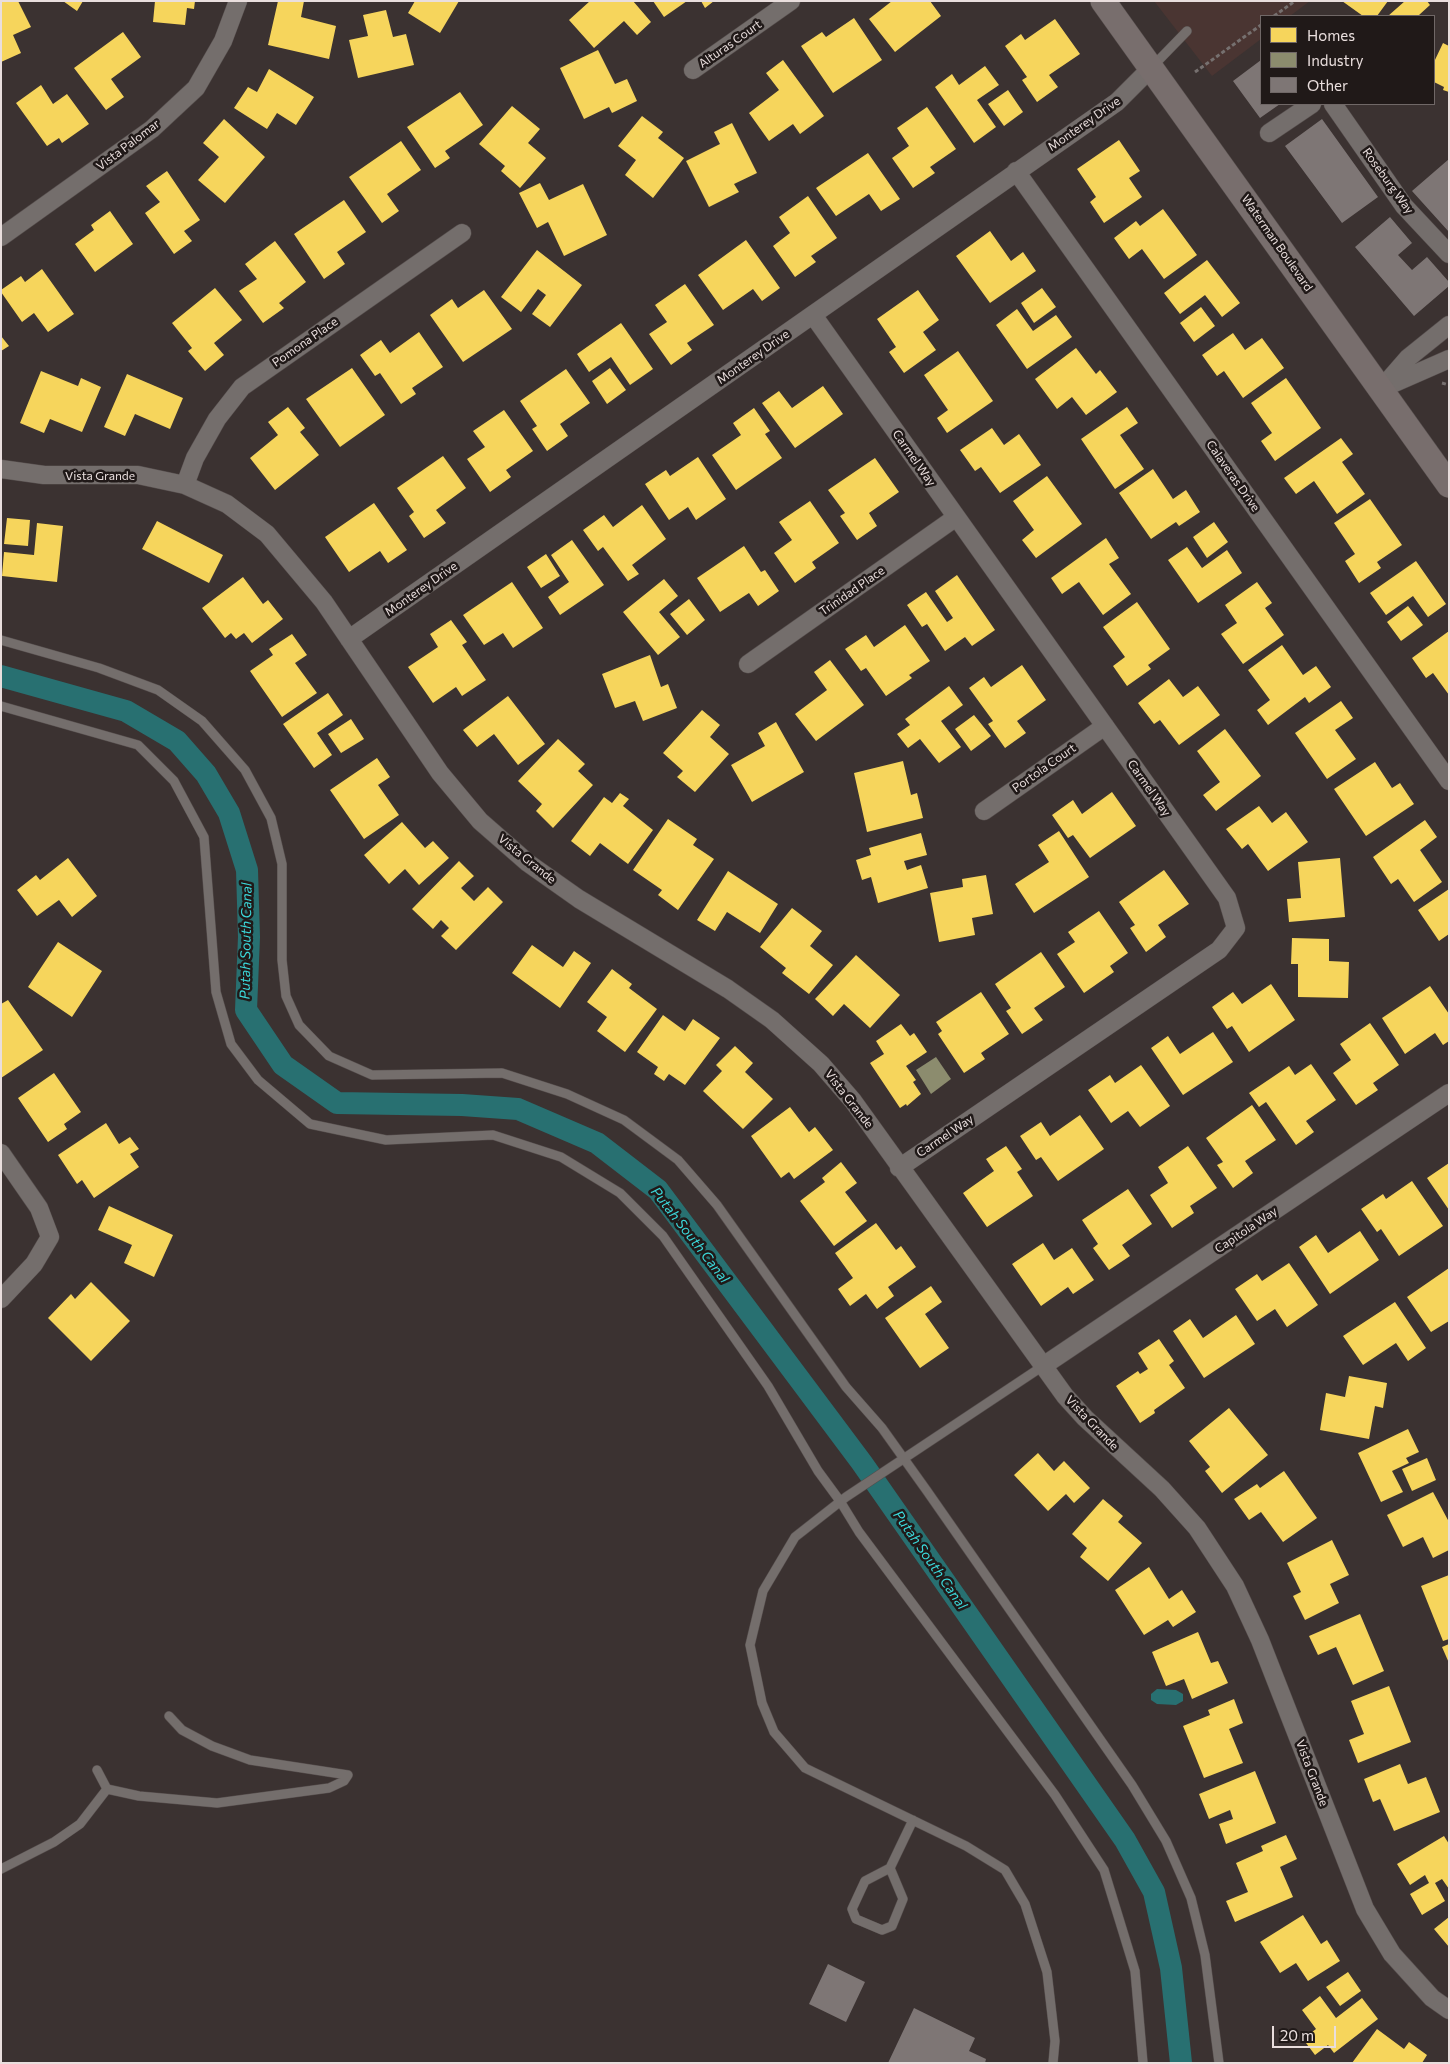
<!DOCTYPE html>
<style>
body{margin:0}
#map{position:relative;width:1450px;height:2064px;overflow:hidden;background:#3b3231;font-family:Commissioner,sans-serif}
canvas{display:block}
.frame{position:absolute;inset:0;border:2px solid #e9dedd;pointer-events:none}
.legend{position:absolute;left:1260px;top:15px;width:175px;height:90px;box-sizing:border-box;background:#201918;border:1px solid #706867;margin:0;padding:6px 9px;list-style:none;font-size:15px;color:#e9dedd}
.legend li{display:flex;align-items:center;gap:10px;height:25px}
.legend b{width:25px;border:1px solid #706867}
.scale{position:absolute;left:1272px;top:2026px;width:64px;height:22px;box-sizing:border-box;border:2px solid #e9dedd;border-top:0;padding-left:6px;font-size:15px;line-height:18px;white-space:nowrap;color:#e9dedd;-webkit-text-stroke:4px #201918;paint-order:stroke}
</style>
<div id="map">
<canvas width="1450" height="2064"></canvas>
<div class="frame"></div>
<ul class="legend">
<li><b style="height:14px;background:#f6d55c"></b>Homes</li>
<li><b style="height:14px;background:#8c8c6e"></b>Industry</li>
<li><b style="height:14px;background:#7e7675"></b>Other</li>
</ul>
<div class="scale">20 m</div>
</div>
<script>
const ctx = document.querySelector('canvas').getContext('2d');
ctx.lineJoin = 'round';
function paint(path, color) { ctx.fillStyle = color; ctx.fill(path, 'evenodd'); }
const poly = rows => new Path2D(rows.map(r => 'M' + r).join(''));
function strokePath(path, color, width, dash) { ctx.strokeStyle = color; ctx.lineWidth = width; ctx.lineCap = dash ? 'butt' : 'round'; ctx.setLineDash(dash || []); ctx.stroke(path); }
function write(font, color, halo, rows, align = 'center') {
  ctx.font = font + ' Commissioner,sans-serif'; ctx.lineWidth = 5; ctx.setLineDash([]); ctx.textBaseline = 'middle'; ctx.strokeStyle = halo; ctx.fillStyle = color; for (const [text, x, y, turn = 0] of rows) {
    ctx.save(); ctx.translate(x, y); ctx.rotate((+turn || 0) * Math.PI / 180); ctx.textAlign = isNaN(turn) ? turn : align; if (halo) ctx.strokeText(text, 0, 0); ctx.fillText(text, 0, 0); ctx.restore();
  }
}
const built = poly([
 [1154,1,1310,1,1290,16,1261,16,1261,39,1212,76]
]);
const water = poly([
 [1157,1689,1176,1690,1183,1694,1183,1701,1176,1705,1157,1704,1151,1700,1151,1694]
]);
const homes = poly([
 [1,1,18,1,31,27,13,35,21,53,1,62],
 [63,1,83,1,77,11],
 [155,1,195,1,194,9,187,8,185,25,153,22],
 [278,1,304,1,301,17,336,26,329,59,268,45],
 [415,1,459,1,440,33,408,13],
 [590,1,633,1,651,22,637,35,624,21,594,48,569,20],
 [653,1,687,1,664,17],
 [701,1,714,1,705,8],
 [892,1,930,1,941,16,895,52,869,19],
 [1342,1,1388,1,1377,16,1363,16],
 [1405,1,1427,1,1430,5,1419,15,1420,16,1388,16],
 [386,10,393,37,406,34,414,65,358,78,349,40,368,36,363,15],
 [854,18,882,60,833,93,801,46,822,32,826,37],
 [1055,19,1080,54,1049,75,1058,87,1037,102,1022,80,1027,77,1005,46,1021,34,1025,40],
 [123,32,141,57,111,79,124,97,106,110,74,68],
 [1443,43,1449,46,1449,92,1443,90,1444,87,1434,82,1434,62],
 [598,50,615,84,627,79,637,101,612,113,609,107,584,119,560,68],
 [783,60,824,116,800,134,793,124,769,141,749,113,779,90,766,73],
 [985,66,999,85,977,100,996,127,974,143,935,87,952,74,959,85],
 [269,69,314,97,296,125,277,113,267,129,234,108,248,87,257,92],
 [41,85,53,104,67,94,89,124,62,143,59,138,47,146,16,103],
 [1008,90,1023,112,1004,126,988,104],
 [460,92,483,125,445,151,450,158,435,168,407,127],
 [512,106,540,129,528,143,546,158,520,188,501,171,505,166,479,144],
 [927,107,956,149,930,167,935,173,913,188,892,158,909,146,897,128],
 [642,116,663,132,658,138,684,158,653,198,625,175,636,160,618,146],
 [224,119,265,157,225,203,198,180,219,157,203,143],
 [732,123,757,173,734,184,739,192,709,207,686,161,720,144,714,132],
 [1119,140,1140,171,1129,178,1142,197,1104,223,1090,202,1096,197,1077,169],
 [401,141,421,170,387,194,399,211,382,223,349,177],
 [868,153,900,199,881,211,869,194,836,216,816,188],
 [167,171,200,220,184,231,192,241,174,254,145,213,160,202,146,186],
 [540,183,549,200,583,184,607,235,564,256,548,222,537,228,519,193],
 [808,196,837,238,811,256,816,262,795,277,773,246,790,233,779,217],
 [344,200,366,232,337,252,345,264,324,279,294,234],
 [1163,209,1197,255,1164,279,1142,249,1129,259,1114,238,1136,221,1140,226],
 [110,211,133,244,95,272,75,244,94,230,91,225],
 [990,231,1011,261,1023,252,1036,271,990,303,956,256],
 [746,240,780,288,762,301,753,289,723,310,698,275],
 [275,241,306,282,279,303,284,308,263,323,239,291,257,279,245,264],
 [537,250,582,285,550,327,532,314,546,295,538,289,521,312,501,297],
 [1207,260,1240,303,1222,317,1205,295,1180,314,1164,293],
 [42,269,74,314,48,332,34,313,22,322,1,292,1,290,21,276,25,282],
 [685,284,714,325,687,343,692,350,671,365,649,334,667,322,655,305],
 [215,288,242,320,214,343,224,355,205,371,188,351,192,348,172,323],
 [1042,288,1056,307,1034,323,1021,303],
 [484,290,512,329,463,362,430,315,452,299,458,308],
 [918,290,939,320,923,332,936,350,904,373,889,352,896,347,877,319],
 [1201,307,1215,326,1194,342,1180,323],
 [1017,309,1033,331,1056,315,1072,337,1027,369,996,325],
 [621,323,653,369,630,385,611,357,589,372,577,354],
 [419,332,443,367,412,388,416,394,401,404,380,373,375,376,360,355,381,340,390,353],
 [1233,333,1245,350,1262,338,1284,368,1243,398,1224,371,1217,376,1202,355],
 [1,336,9,346,1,351],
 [1076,348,1096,374,1100,370,1117,392,1086,415,1072,397,1057,409,1035,379],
 [958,351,993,401,947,433,937,418,948,410,924,375],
 [352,368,385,415,340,447,306,399],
 [610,368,626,390,607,404,592,381],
 [566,369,590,403,560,424,568,436,547,451,532,429,537,426,520,401],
 [41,371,78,386,81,378,101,387,82,432,50,419,44,433,20,423],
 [127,374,183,398,170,429,135,414,125,436,104,427],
 [1286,378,1321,428,1275,461,1261,441,1272,433,1251,403],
 [823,386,843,414,795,448,762,403,779,391,792,408],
 [288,407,305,428,300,432,319,455,275,490,250,458,278,435,268,422],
 [1127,407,1138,423,1120,435,1144,469,1115,489,1081,439],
 [754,408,770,431,765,434,782,458,736,490,712,455,741,435,733,423],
 [504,410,533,451,506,470,511,477,490,492,467,459,485,447,473,431],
 [992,428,1004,445,1019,434,1041,465,1000,493,981,467,975,471,960,450],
 [1341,438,1353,454,1342,462,1365,494,1337,514,1314,481,1296,494,1284,478],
 [443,456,466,488,436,510,446,523,424,538,409,516,414,512,397,488],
 [698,457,726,499,696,520,688,507,669,520,645,484,666,470,670,476],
 [875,458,899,492,869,513,877,526,857,540,840,516,845,513,828,490],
 [1153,469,1173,499,1186,490,1200,512,1179,526,1176,522,1151,539,1119,493],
 [1047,476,1082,524,1036,558,1022,540,1034,530,1013,501],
 [1370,499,1402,545,1377,562,1381,568,1359,583,1345,561,1355,554,1334,523],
 [810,501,839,543,812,562,816,568,795,583,774,553,792,540,779,522],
 [374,503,407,550,388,563,380,551,349,572,325,537],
 [642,505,666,539,632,565,639,574,628,581,603,547,598,551,583,530,604,515,613,527],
 [7,518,30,520,28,546,4,544],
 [157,521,223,555,209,583,142,549],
 [1214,522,1228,542,1207,558,1193,537],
 [37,523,63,526,57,582,2,576,4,552,34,555],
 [1106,538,1119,558,1109,564,1131,594,1103,615,1079,582,1062,594,1051,578],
 [572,540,604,585,560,615,548,597,569,582,551,555],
 [744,546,761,572,765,570,779,591,758,606,749,593,720,612,697,578],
 [1187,547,1202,568,1227,550,1242,573,1198,603,1168,560],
 [546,554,560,576,541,588,527,567],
 [1416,561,1446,604,1428,617,1413,596,1386,615,1370,593],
 [957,575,995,630,972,646,965,637,945,651,927,624,922,627,907,605,926,592,947,622,953,618,935,591],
 [243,577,263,604,268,600,283,619,252,643,244,633,236,639,231,633,225,638,202,608],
 [664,579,678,596,659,612,680,637,658,655,623,612],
 [512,582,543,628,513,648,503,633,484,645,463,615],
 [1257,582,1272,603,1265,608,1284,635,1243,664,1221,634,1237,623,1225,605],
 [689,599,705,620,687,635,670,614],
 [1137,602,1170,649,1148,665,1151,669,1127,686,1113,666,1125,657,1103,627],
 [1408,606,1423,625,1401,641,1387,622],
 [451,620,467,642,462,645,486,680,462,696,456,687,433,703,408,667,438,647,430,634],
 [905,625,930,661,909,675,912,678,886,696,866,668,861,671,845,649,866,635,874,647],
 [1449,631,1449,695,1433,673,1426,678,1412,658],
 [292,634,307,655,295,663,317,693,282,717,250,671,273,655,269,649],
 [1282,645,1303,675,1316,666,1331,687,1309,703,1305,697,1268,725,1257,710,1270,700,1248,670],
 [650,655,661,687,668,684,677,708,643,721,635,701,615,708,602,674],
 [830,660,864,705,816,741,795,714,827,690,814,672],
 [1022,665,1046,700,1017,721,1026,733,1005,748,988,724,993,721,969,688,984,677,991,687],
 [1169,679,1183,697,1198,686,1220,715,1179,745,1160,720,1154,724,1138,703],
 [949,686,963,705,941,721,961,747,939,763,920,739,908,748,897,734,910,725,905,719],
 [328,693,343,715,317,733,332,755,314,768,283,724],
 [508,696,545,744,518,765,494,734,477,747,463,730],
 [1341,701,1353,718,1335,730,1356,759,1327,779,1295,733],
 [702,710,720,725,710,737,729,754,695,792,677,777,683,771,663,753],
 [974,715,991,736,971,751,955,729],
 [351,719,364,739,341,753,328,734],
 [776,722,804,772,752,802,731,765,765,746,758,733],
 [1225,729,1261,776,1216,811,1203,795,1220,782,1197,751],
 [558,739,585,764,578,771,593,785,553,828,536,811,542,804,518,781],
 [377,758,390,777,378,785,399,815,364,839,330,790],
 [903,761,911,795,917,793,923,818,867,832,854,773],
 [1375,762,1392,788,1400,783,1414,804,1366,836,1334,789],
 [1112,792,1136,826,1090,858,1073,835,1068,838,1052,815,1073,800,1082,814],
 [620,793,629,799,623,806,653,830,628,864,600,843,590,856,571,841,604,797,612,803],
 [1259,806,1272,823,1286,812,1308,842,1268,871,1248,844,1242,849,1226,829],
 [668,819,697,839,693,845,714,859,678,910,658,895,662,890,633,870],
 [1425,820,1437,837,1420,850,1442,882,1414,902,1398,879,1391,884,1373,857],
 [402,822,425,848,433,841,449,858,419,885,405,869,389,884,364,855],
 [1059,831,1089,877,1034,913,1015,884,1049,862,1038,845],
 [921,833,927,855,904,861,907,870,921,865,928,888,878,903,871,877,862,880,856,860,871,855,869,848],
 [68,858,97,896,72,917,59,900,37,916,17,890,36,875,40,880],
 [1340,858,1345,917,1289,922,1287,899,1301,898,1298,862],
 [459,861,474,876,461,888,474,901,488,887,503,902,456,950,441,936,449,928,441,920,433,929,412,909],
 [1164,870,1189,904,1158,925,1166,937,1146,952,1130,928,1135,925,1119,902],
 [728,871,778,904,760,933,727,912,715,931,697,920],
 [986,875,993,914,972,918,975,935,939,942,930,893,963,887,962,879],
 [1449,889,1449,934,1439,941,1418,910],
 [792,908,822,931,810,946,833,965,809,994,782,973,786,968,760,947],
 [1099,911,1128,953,1110,966,1114,972,1084,993,1057,954,1075,942,1068,932],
 [1292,938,1329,939,1329,961,1349,962,1348,998,1298,997,1298,964,1291,964],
 [58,942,102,971,72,1017,28,987],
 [532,945,563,967,574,951,591,963,560,1008,512,973],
 [1041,952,1065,987,1034,1008,1043,1020,1022,1034,1006,1011,1011,1008,995,984],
 [856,955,900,995,870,1028,844,1004,833,1016,815,999],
 [612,969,632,984,629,988,657,1009,625,1052,597,1031,607,1017,587,1002],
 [1271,984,1295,1020,1249,1052,1232,1026,1227,1029,1212,1007,1233,992,1242,1004],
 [1430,986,1449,1014,1449,1041,1443,1045,1435,1033,1405,1054,1382,1018],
 [981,992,1009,1034,981,1053,985,1059,964,1073,938,1034,942,1031,936,1022],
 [8,1000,43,1050,1,1078,1,1004],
 [663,1015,685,1031,693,1019,720,1038,685,1085,669,1074,664,1081,654,1074,658,1067,637,1052],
 [1370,1023,1399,1065,1373,1083,1378,1090,1356,1105,1333,1073,1351,1060,1340,1044],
 [901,1024,910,1036,914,1033,927,1052,906,1066,916,1080,913,1082,921,1094,907,1106,906,1104,900,1108,870,1063,884,1054,876,1041],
 [1213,1032,1233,1062,1183,1095,1151,1048,1168,1036,1180,1054],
 [735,1046,753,1063,745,1072,773,1099,743,1129,703,1091,722,1071,716,1065],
 [1311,1064,1336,1100,1306,1121,1314,1132,1296,1145,1266,1102,1259,1107,1249,1093,1289,1066,1295,1075],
 [1141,1065,1170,1106,1140,1127,1128,1111,1111,1123,1088,1090,1110,1075,1115,1083],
 [54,1073,81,1112,64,1124,67,1129,48,1142,18,1098],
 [1252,1105,1276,1140,1245,1161,1253,1173,1233,1188,1217,1165,1223,1162,1206,1138],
 [790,1107,809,1132,815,1127,833,1150,794,1179,789,1172,781,1178,751,1136],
 [1080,1115,1104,1149,1058,1181,1041,1157,1036,1160,1020,1136,1041,1122,1050,1136],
 [106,1123,119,1144,130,1137,139,1149,130,1154,139,1167,94,1198,82,1180,77,1184,58,1155],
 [1006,1146,1022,1169,1017,1172,1033,1196,987,1227,963,1193,994,1171,986,1159],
 [1188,1146,1217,1188,1190,1206,1194,1213,1172,1228,1150,1195,1168,1183,1158,1167],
 [841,1162,857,1183,845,1192,867,1221,834,1246,800,1201,825,1182,822,1178],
 [1449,1163,1449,1210,1427,1178],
 [1412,1181,1443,1226,1399,1256,1381,1229,1377,1232,1361,1209,1383,1194,1386,1199],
 [1128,1189,1152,1224,1122,1245,1130,1256,1109,1270,1093,1248,1098,1244,1082,1220],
 [109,1206,173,1235,154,1277,124,1263,132,1245,98,1230],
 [876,1223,896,1250,901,1246,916,1267,888,1287,894,1296,877,1309,866,1294,850,1306,838,1289,853,1278,835,1253],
 [1360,1231,1379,1260,1330,1294,1299,1247,1316,1235,1328,1253],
 [1043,1243,1054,1260,1072,1248,1094,1280,1073,1294,1068,1287,1041,1306,1012,1264],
 [1289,1263,1318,1305,1287,1327,1275,1309,1257,1321,1235,1289,1257,1274,1262,1281],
 [1449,1268,1449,1321,1431,1332,1407,1297],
 [91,1282,130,1321,91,1361,48,1318,71,1294,75,1299],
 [931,1286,942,1302,925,1314,949,1348,920,1368,885,1318],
 [1395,1302,1426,1348,1408,1361,1396,1343,1363,1365,1343,1336],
 [1236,1315,1255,1344,1204,1378,1173,1331,1190,1319,1203,1338],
 [1159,1339,1174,1361,1169,1365,1185,1388,1154,1410,1155,1413,1140,1423,1116,1386,1138,1371,1140,1374,1148,1369,1138,1353],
 [1349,1376,1387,1383,1383,1408,1375,1406,1369,1439,1320,1430,1326,1393,1345,1397],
 [1229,1408,1268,1455,1222,1493,1205,1471,1210,1467,1189,1441],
 [1408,1429,1419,1452,1406,1458,1409,1463,1392,1471,1403,1492,1381,1502,1358,1453],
 [1038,1453,1054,1471,1064,1461,1090,1488,1074,1503,1066,1494,1048,1511,1014,1475],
 [1427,1458,1436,1480,1412,1491,1402,1469],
 [1284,1471,1317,1518,1283,1542,1261,1512,1249,1520,1234,1499,1257,1484,1260,1488],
 [1433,1492,1449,1522,1449,1550,1433,1558,1423,1537,1403,1547,1387,1515],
 [1103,1499,1123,1516,1118,1522,1142,1543,1108,1581,1080,1557,1087,1548,1072,1534],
 [1332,1540,1349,1575,1330,1584,1339,1603,1305,1620,1293,1596,1301,1592,1287,1563],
 [1149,1567,1169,1599,1182,1590,1196,1612,1173,1627,1168,1620,1144,1635,1115,1590],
 [1449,1575,1449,1639,1443,1641,1421,1586],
 [1360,1614,1384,1671,1353,1685,1336,1647,1318,1655,1309,1636],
 [1198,1632,1211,1663,1218,1661,1228,1683,1192,1699,1184,1679,1166,1686,1152,1652],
 [1449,1644,1449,1663,1442,1647],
 [1389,1686,1411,1742,1358,1763,1349,1740,1364,1734,1351,1701],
 [1234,1699,1243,1723,1229,1729,1243,1763,1204,1778,1183,1726,1210,1715,1208,1710],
 [1400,1764,1408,1784,1426,1777,1440,1812,1394,1831,1380,1799,1373,1802,1364,1779],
 [1255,1771,1276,1823,1226,1844,1219,1824,1233,1819,1230,1810,1209,1819,1199,1794],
 [1286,1835,1297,1859,1280,1867,1293,1897,1235,1922,1226,1901,1248,1892,1236,1863,1263,1851,1261,1846],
 [1444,1836,1449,1844,1449,1889,1442,1879,1435,1883,1445,1901,1422,1915,1410,1894,1429,1883,1425,1875,1410,1885,1397,1864],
 [1303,1915,1321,1944,1327,1940,1340,1961,1308,1981,1296,1963,1280,1973,1260,1942],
 [1449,1917,1449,1947,1434,1929],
 [1348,1972,1361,1991,1340,2006,1326,1987],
 [1320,1996,1336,2018,1362,1998,1378,2019,1334,2053,1328,2045,1315,2055,1303,2039,1316,2029,1302,2010],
 [1377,2029,1404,2049,1409,2042,1427,2055,1422,2063,1352,2063]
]);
const industry = poly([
 [936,1057,951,1079,931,1094,916,1070]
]);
const canal = poly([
 [1,676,126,711,177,741,206,774,229,813,247,870,249,937,246,1010,283,1065,337,1103,462,1105,518,1109,597,1143,658,1190,862,1463,1125,1840,1154,1892,1171,1968,1181,2063]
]);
const building = poly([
 [1261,60,1261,104,1280,104,1260,118,1233,81],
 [1322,119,1378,197,1342,223,1285,146],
 [1449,159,1449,232,1412,191],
 [1390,217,1412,243,1398,255,1412,270,1427,257,1449,282,1449,286,1414,316,1355,247],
 [828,1964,865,1982,846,2022,809,2004],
 [914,2008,975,2038,969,2051,986,2059,985,2063,888,2063]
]);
const path = poly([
 [1274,16,1295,1],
 [1195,72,1261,25],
 [1442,383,1449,385]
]);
const service = poly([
 [1152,67,1187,31],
 [1,640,99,668,158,690,202,721,245,770,271,818,282,864,282,960,286,996,299,1025,329,1056,372,1075,502,1073,567,1094,624,1120,678,1160,717,1205,846,1387,882,1428,927,1491,1132,1785,1166,1841,1191,1898,1205,1955,1219,2063],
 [1,706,138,745,174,781,204,837,216,992,231,1044,258,1080,310,1124,386,1140,493,1135,561,1157,620,1193,663,1236,768,1386,818,1471,840,1501,859,1532,1055,1795,1104,1870,1135,1971,1143,2063],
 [1043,1366,846,1497,795,1537,763,1591,750,1645,762,1703,774,1732,805,1768,966,1846,1005,1870,1025,1904,1047,1972,1055,2041,1053,2063],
 [97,1770,107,1789],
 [890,1868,903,1899,892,1926,882,1930,856,1919,852,1909,865,1881,890,1868,913,1820],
 [1,1869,54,1842,80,1824,107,1789,139,1796,217,1803,329,1788,344,1781,348,1775,250,1760,212,1746,182,1730,169,1716]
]);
const minor = poly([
 [693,70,791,1],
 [1333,104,1404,206,1449,254],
 [1269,133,1312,104],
 [1016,171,1449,781],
 [1,237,152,129,196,88,223,41,238,1],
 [813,315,1227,898,1236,928,1219,950,899,1168],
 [1383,388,1449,359],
 [1381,389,1408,358,1449,325],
 [1,469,44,475,138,475,185,485,227,504,267,534,324,602,440,773,480,821,528,863,579,899,728,989,772,1020,821,1064,853,1101,1065,1396,1085,1418,1162,1489,1197,1528,1235,1586,1260,1640,1365,1909,1392,1954,1432,1998,1449,2010],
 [185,485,195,458,217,419,242,387,462,233],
 [349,639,1117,102,1151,68],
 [748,664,955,518],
 [984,811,1105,726],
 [1,1153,39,1208,50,1237,34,1264,1,1299],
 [1043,1366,1449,1093]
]);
const secondary = poly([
 [1103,1,1449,485]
]);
const streetNames = [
 ["Alturas Court",730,44,-35],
 ["Monterey Drive",1084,124,-35],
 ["Vista Palomar",128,145,-37],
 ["Roseburg Way",1388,181,54],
 ["Waterman Boulevard",1277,243,55],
 ["Pomona Place",305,342,-35],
 ["Monterey Drive",753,357,-35],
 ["Carmel Way",914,458,55],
 ["Vista Grande",100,476],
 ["Calaveras Drive",1233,476,55],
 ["Monterey Drive",421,589,-35],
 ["Trinidad Place",852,591,-35],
 ["Portola Court",1044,768,-35],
 ["Carmel Way",1149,788,55],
 ["Vista Grande",527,859,39],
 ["Vista Grande",849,1099,52],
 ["Carmel Way",945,1136,-34],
 ["Capitola Way",1246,1230,-34],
 ["Vista Grande",1092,1423,46],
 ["Vista Grande",1312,1773,69]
];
const waterNames = [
 ["Putah South Canal",246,941,-89],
 ["Putah South Canal",690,1235,52],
 ["Putah South Canal",930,1560,55]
];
paint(built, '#4a3532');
paint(water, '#287071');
paint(homes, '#f6d55c');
paint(industry, '#8c8c6e');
strokePath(canal, '#287071', 22);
paint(building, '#7e7675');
strokePath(service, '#564e4d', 10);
strokePath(minor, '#564e4d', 19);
strokePath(secondary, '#564e4d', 26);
strokePath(path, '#76706f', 3, [4, 2.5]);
strokePath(service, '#746e6c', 9);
strokePath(minor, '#746e6c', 18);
strokePath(secondary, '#786e6d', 25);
write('12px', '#e9dedd', '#201918', streetNames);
write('italic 14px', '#3bd7d9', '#201918', waterNames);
</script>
